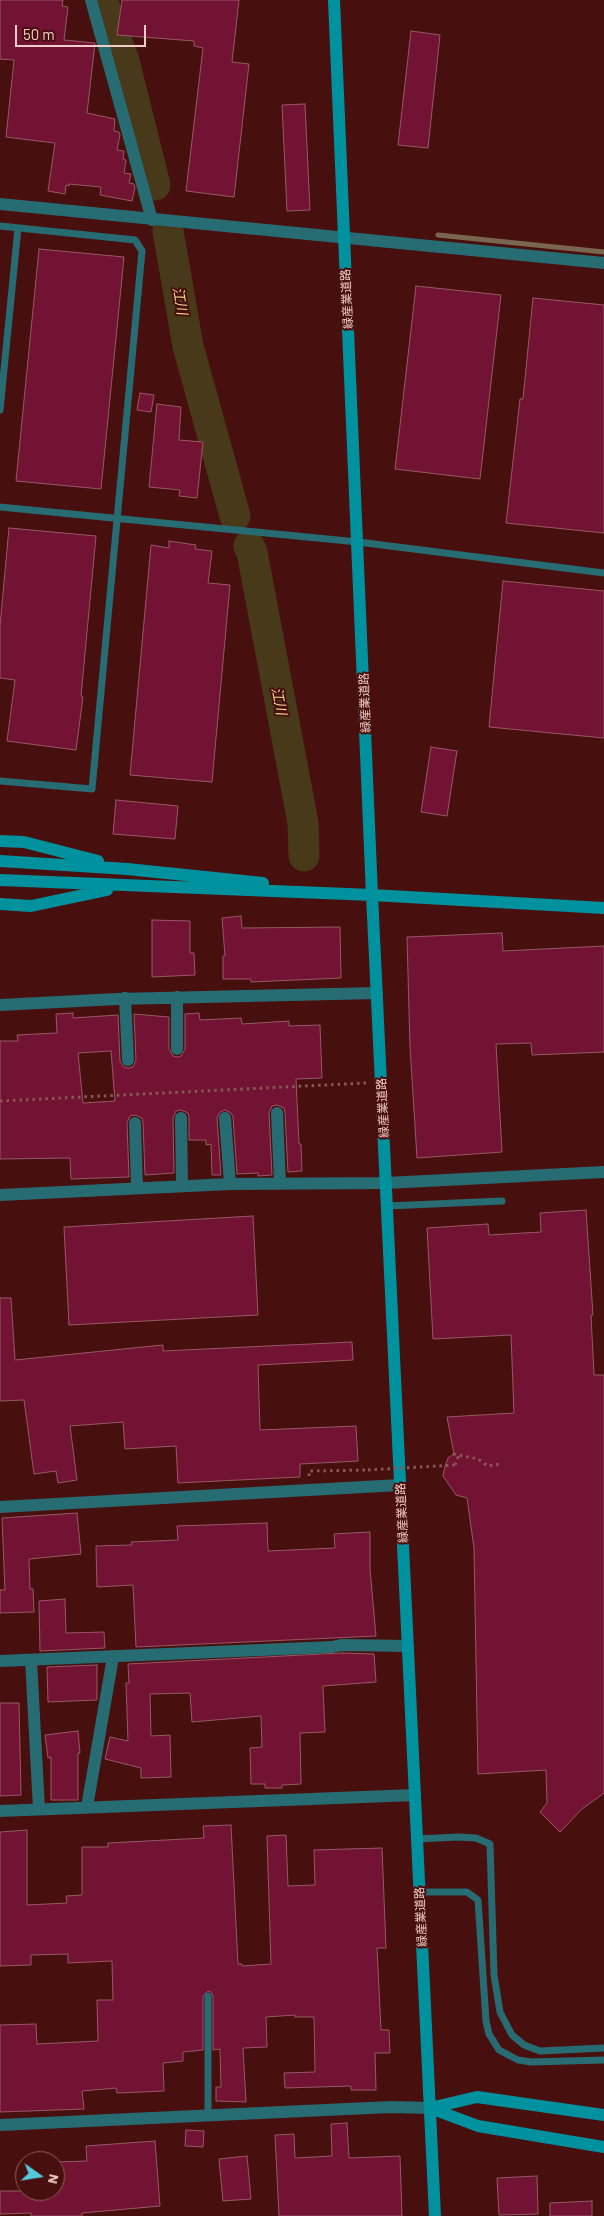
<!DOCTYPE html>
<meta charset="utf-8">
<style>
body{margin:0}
#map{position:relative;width:604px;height:2216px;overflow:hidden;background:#47100e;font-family:Barlow,sans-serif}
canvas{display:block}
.north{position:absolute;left:15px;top:2151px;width:50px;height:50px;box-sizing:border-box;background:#47100e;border:1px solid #8b5b58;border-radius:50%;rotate:103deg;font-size:14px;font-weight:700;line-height:20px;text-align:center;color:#f1ccc8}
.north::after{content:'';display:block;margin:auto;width:18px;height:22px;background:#52cbda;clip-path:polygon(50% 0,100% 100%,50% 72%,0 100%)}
.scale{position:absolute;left:15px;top:25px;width:131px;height:22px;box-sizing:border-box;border:2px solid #f1ccc8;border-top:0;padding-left:6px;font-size:15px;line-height:18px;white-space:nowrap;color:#f1ccc8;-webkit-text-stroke:4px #47100e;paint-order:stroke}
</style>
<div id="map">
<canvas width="604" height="2216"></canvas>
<div class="north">N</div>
<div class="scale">50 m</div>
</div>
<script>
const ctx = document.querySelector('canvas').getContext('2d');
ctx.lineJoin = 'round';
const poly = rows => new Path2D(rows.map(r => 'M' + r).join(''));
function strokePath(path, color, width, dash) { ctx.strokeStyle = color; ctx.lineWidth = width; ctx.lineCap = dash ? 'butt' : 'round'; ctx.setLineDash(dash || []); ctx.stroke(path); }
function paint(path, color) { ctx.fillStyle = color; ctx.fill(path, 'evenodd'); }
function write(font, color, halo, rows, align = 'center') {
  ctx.font = font + ' Barlow,"Noto Sans JP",sans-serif'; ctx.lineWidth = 4; ctx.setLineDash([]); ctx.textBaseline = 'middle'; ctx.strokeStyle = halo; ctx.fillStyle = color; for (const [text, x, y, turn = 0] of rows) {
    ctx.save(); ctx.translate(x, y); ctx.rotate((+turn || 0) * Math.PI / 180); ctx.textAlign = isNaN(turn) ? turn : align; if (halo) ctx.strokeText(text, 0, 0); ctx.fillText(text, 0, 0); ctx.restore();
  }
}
const stream = poly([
 [438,235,604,252]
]);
const river = poly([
 [102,0,124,61,155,185],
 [168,231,188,346,235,516],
 [249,546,252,552,303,823,304,856]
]);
const building = poly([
 [0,0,63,0,62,6,68,7,64,40,95,43,87,113,115,119,114,131,119,132,120,135,117,150,124,151,123,159,126,160,124,173,131,174,129,183,134,184,135,188,132,201,100,195,101,187,69,184,69,186,66,185,65,194,48,191,55,143,6,137,14,60,0,59,0,0],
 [122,0,239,0,232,62,249,64,234,197,186,191,203,48,194,46,194,41,117,35,122,0],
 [411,31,440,35,428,148,398,145,411,31],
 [305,104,310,210,287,211,282,105,305,104],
 [39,249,124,257,101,489,16,481,39,249],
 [416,286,501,295,480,479,395,469,416,286],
 [533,298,604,305,604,533,506,523,520,399,523,399,533,298],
 [140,393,154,395,151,412,137,410,140,393],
 [157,404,181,407,179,440,203,442,197,498,179,496,180,490,149,487,157,404],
 [9,528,96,536,81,696,83,697,76,750,7,741,15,680,0,678,0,626,9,528],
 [169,541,196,545,195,549,212,551,208,583,230,585,212,782,130,775,151,545,169,548,169,541],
 [503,581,604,591,604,738,489,727,503,581],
 [431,747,457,751,447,816,421,812,431,747],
 [116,800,178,806,175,839,113,834,116,800],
 [241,916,242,928,340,927,341,978,251,982,251,979,223,979,223,956,225,956,222,918,241,916],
 [152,920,190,921,190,953,194,953,195,975,152,977,152,920],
 [502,933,503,951,604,946,604,1052,532,1055,531,1043,496,1044,502,1152,417,1158,410,1047,407,937,502,933],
 [73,1013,73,1018,118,1015,120,1061,124,1067,128,1068,133,1067,136,1060,134,1014,169,1017,169,1049,173,1056,177,1057,181,1056,185,1049,185,1014,199,1013,200,1020,241,1018,242,1024,289,1021,289,1026,320,1025,322,1078,296,1079,299,1144,301,1144,302,1171,288,1172,285,1113,284,1108,277,1105,272,1106,269,1113,272,1175,258,1176,258,1173,237,1174,233,1117,231,1113,225,1110,220,1112,217,1118,221,1175,212,1175,211,1144,206,1145,206,1140,189,1140,189,1117,188,1113,181,1110,176,1111,173,1118,174,1173,145,1175,143,1123,142,1118,135,1115,130,1116,127,1123,129,1177,71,1179,70,1158,0,1159,0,1041,18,1041,17,1035,57,1033,56,1014,73,1013],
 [111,1051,115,1101,83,1103,78,1053,111,1051],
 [586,1210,593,1315,591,1315,594,1375,604,1375,604,1793,582,1809,560,1832,540,1812,547,1803,546,1770,478,1774,474,1548,467,1498,456,1495,443,1476,445,1466,448,1458,454,1454,447,1417,514,1413,511,1335,433,1339,427,1228,488,1224,489,1235,541,1232,540,1213,586,1210],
 [253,1216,258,1315,69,1325,64,1227,253,1216],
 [0,1298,11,1298,15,1360,163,1345,163,1351,352,1342,353,1360,258,1365,260,1430,356,1426,358,1461,300,1464,300,1477,178,1483,176,1446,125,1449,123,1422,70,1426,77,1480,58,1483,56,1471,34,1474,24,1400,0,1401,0,1298],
 [77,1513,81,1554,29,1559,30,1589,33,1589,34,1612,0,1613,0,1590,5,1590,2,1518,77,1513],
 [267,1523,268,1551,335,1548,334,1534,370,1532,370,1569,376,1636,136,1647,133,1585,97,1587,96,1546,132,1545,131,1542,178,1540,177,1526,267,1523],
 [65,1599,66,1633,104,1632,105,1648,40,1651,39,1601,65,1599],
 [342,1653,374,1654,376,1682,323,1686,325,1732,300,1733,301,1784,282,1785,282,1788,265,1788,265,1784,251,1784,250,1748,262,1747,261,1716,192,1722,190,1693,150,1694,151,1736,170,1735,171,1777,141,1778,141,1768,105,1759,110,1737,128,1741,126,1683,129,1683,128,1664,342,1653],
 [97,1665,97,1700,48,1702,47,1667,97,1665],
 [0,1703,19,1703,21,1795,0,1796,0,1703],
 [78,1731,80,1753,78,1753,78,1800,51,1800,51,1757,48,1758,45,1735,78,1731],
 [231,1825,238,1964,242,1964,242,1966,271,1964,267,1836,286,1835,288,1886,315,1885,314,1850,382,1848,386,1948,377,1948,381,2030,389,2030,390,2053,375,2053,376,2090,351,2090,351,2086,285,2088,284,2073,315,2072,314,2017,295,2017,295,2015,266,2017,267,2047,243,2048,246,2102,216,2101,216,2087,221,2087,220,2049,213,2050,213,1996,211,1992,208,1991,203,1996,203,2050,183,2052,183,2061,163,2063,164,2091,117,2093,116,2088,82,2091,84,2109,0,2112,0,2025,36,2024,37,2044,98,2041,97,2000,113,2000,112,1961,68,1963,68,1954,31,1955,31,1965,0,1966,0,1832,27,1830,27,1905,67,1903,66,1896,82,1895,82,1847,108,1847,108,1843,204,1838,203,1826,231,1825],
 [347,2123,349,2158,400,2156,402,2216,279,2216,275,2135,294,2134,295,2158,332,2156,331,2124,347,2123],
 [186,2130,204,2131,203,2147,185,2146,186,2130],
 [155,2141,160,2206,82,2213,82,2216,31,2216,31,2213,0,2214,0,2191,55,2191,55,2162,87,2161,86,2146,155,2141],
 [247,2156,251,2199,223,2201,219,2159,247,2156],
 [537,2176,538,2214,499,2215,497,2178,537,2176],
 [592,2201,592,2216,550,2216,550,2203,592,2201]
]);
const path = poly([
 [0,1101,366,1083],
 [455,1465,458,1457,454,1454,478,1459,488,1466,500,1464],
 [309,1476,309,1471,368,1470]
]);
const lane = poly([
 [0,226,135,240,142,251,92,789,0,781],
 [0,410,18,228],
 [0,507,358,542,604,573],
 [387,1206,502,1201],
 [417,1839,458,1837,476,1838,490,1844,494,1975,500,2012,512,2035,524,2045,540,2051,604,2048],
 [420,1892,467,1892,478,1900,486,2021,489,2034,499,2050,518,2060,531,2062,604,2060],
 [208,1996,208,2115]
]);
const street = poly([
 [91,0,152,220],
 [0,204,604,263],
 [177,997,177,1049],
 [125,998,128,1060],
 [0,1005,117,999,377,993],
 [277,1113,280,1183],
 [181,1118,182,1186],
 [225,1118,230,1184],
 [135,1123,137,1188],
 [0,1195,230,1184,386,1183,604,1172],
 [0,1507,400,1485],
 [31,1660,39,1809],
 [0,1661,332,1647,341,1645,408,1646],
 [87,1807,113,1657],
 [0,1811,415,1795],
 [0,2125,391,2107,430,2108]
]);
const secondary = poly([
 [334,0,372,895,435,2216],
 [0,841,24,842,98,861],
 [0,861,127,869,263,883],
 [0,880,372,895,604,908],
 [0,904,31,906,107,890],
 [430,2108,478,2126,604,2147],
 [430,2108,477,2097,604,2115]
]);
const pathBridge = poly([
 [368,1470,455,1465]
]);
const streetNames = [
 ["緑産業道路",347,299,-93],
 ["緑産業道路",365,703,-92],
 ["緑産業道路",383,1108,-93],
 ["緑産業道路",402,1513,-93],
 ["緑産業道路",421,1917,-93]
];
const waterNames = [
 ["江川",180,301,80],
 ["江川",279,701,79]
];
strokePath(stream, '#7a654e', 5);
strokePath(river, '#473919', 31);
paint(building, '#721334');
strokePath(building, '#975866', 1);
strokePath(path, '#885855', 3, [2.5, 4]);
strokePath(lane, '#276b73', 7);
strokePath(street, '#276b73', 12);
strokePath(secondary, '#00919f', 12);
strokePath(pathBridge, '#885855', 3, [2.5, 4]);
write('12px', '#f1ccc8', '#47100e', streetNames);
write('italic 14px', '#f8d891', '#47100e', waterNames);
</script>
